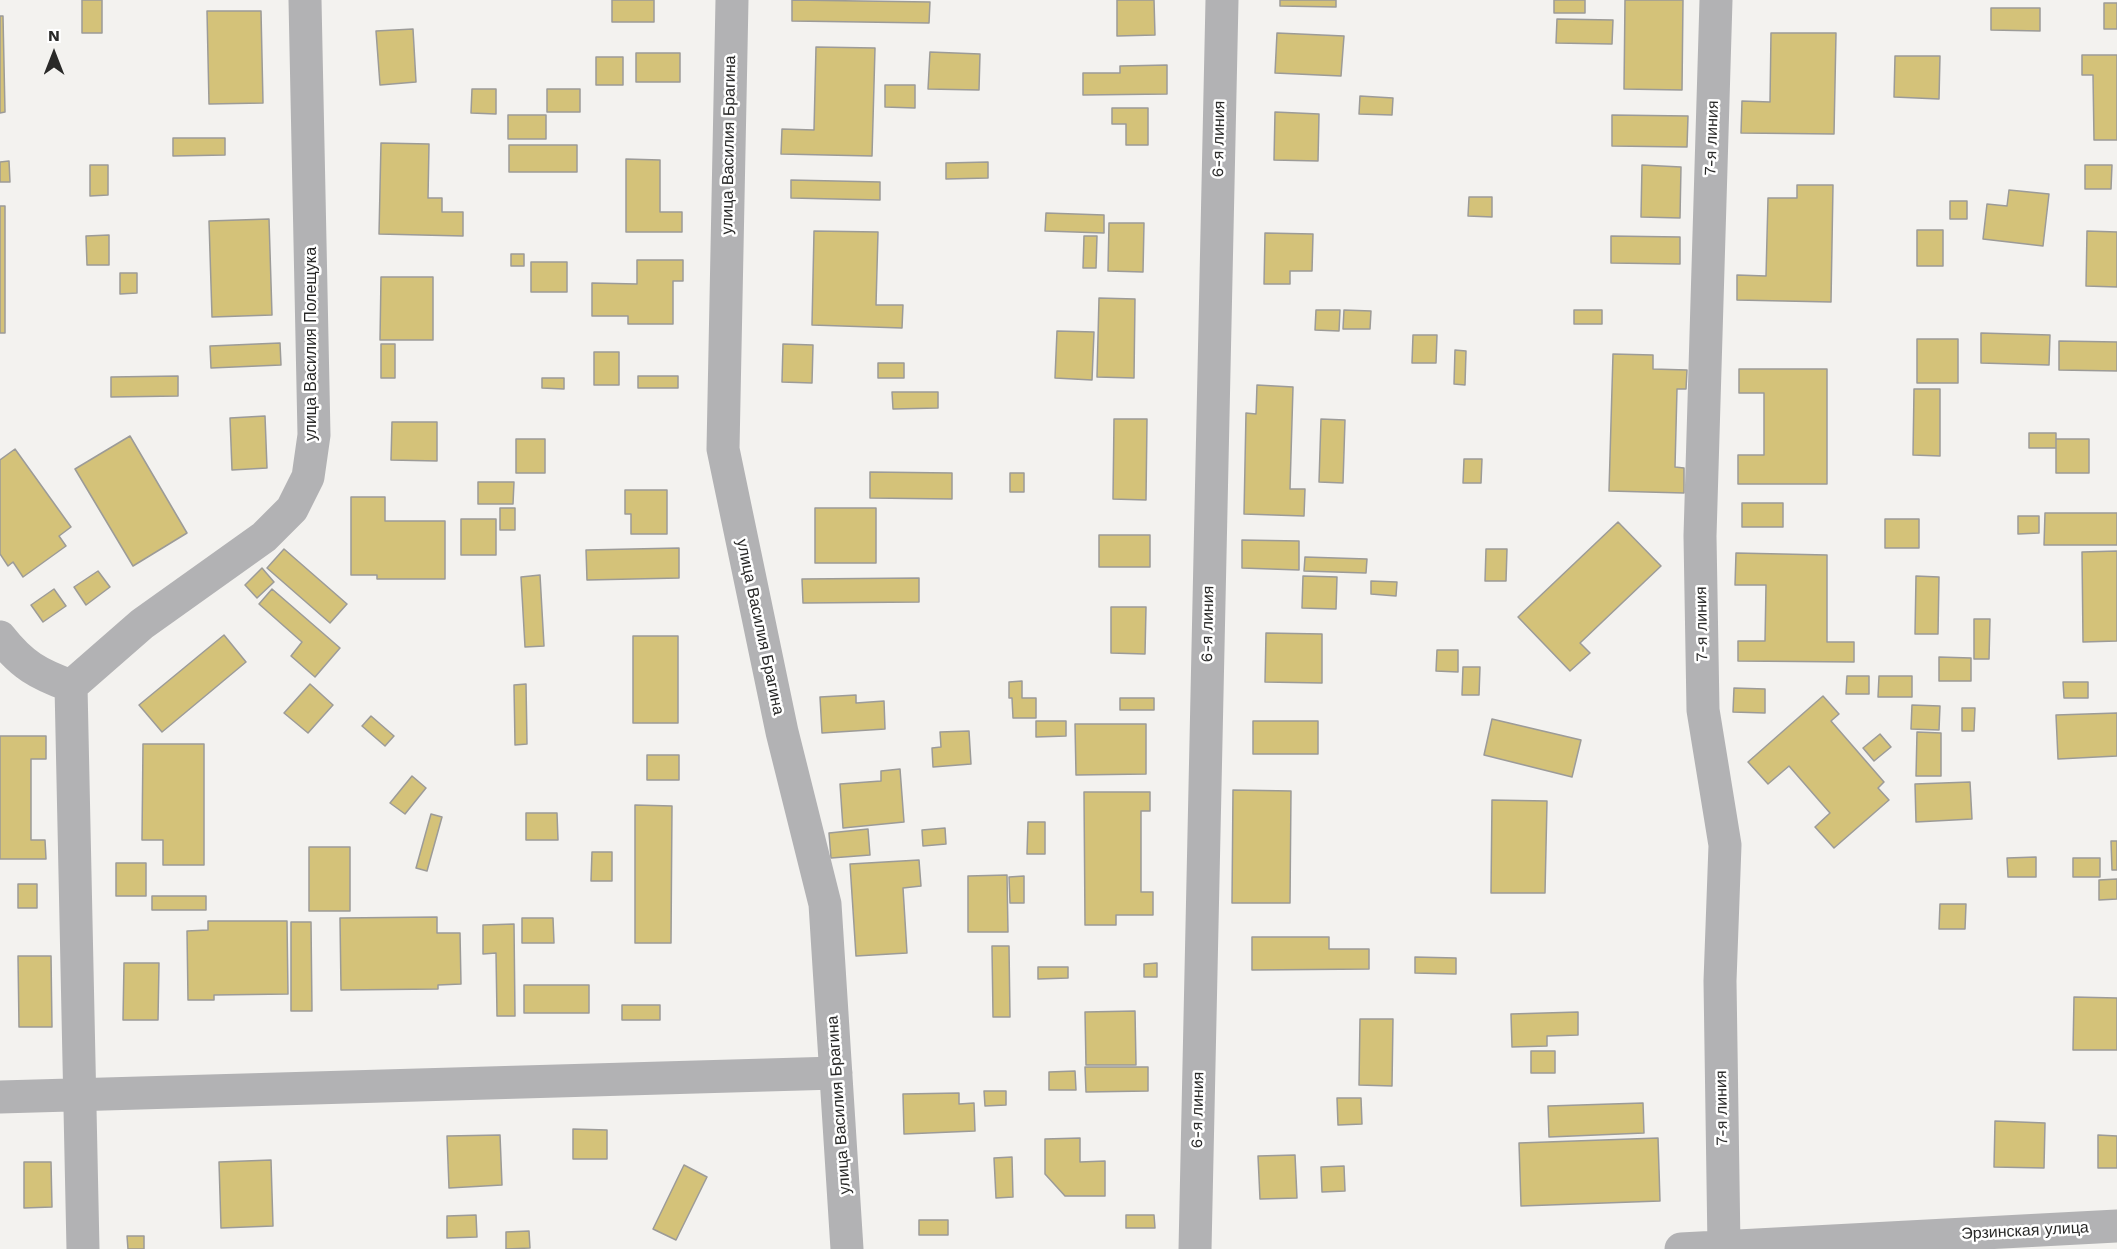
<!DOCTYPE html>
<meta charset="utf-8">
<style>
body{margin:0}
#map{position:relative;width:2117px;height:1249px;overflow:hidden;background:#f3f2ef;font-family:"Work Sans",sans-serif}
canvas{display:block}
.north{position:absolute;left:24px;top:24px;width:60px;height:60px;-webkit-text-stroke:4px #fff;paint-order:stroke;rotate:0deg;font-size:16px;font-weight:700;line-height:24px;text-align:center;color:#292928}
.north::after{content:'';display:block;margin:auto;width:21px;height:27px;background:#292928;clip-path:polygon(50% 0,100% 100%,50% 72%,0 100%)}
</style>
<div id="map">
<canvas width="2117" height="1249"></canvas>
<div class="north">N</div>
</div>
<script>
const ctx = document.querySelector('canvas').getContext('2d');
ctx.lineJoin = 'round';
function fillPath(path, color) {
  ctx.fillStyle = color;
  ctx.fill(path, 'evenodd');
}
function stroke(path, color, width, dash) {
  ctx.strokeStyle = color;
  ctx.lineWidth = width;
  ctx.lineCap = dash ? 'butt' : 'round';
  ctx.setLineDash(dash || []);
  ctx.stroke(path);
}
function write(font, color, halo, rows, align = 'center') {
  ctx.font = font + ' "Work Sans",sans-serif';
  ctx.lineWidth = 5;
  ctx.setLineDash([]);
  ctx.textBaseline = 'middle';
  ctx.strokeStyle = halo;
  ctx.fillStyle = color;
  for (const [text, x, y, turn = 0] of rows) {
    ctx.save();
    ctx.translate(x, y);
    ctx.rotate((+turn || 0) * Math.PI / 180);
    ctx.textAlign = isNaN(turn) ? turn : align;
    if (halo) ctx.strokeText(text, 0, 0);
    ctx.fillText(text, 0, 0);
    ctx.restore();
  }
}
const building = new Path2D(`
 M82,0H102V33H82Z
 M612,0H654V22H612Z
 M792,0L930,2L929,23L792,21Z
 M1117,0H1154L1155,35L1117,36Z
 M1280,0H1336V7L1280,6Z
 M1554,0H1585V13H1554Z
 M1625,0H1683L1682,90L1624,89Z
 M2104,3H2117V29H2104Z
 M1991,8H2040V31L1991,30Z
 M207,11H261L263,103L209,104Z
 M0,16H3L5,112L0,113Z
 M1557,19L1613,20L1612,44L1556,43Z
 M413,29L416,82L380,85L376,31Z
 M1277,33L1344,36L1341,76L1275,73Z
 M1771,33H1836L1834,134L1741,133L1742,101L1770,102Z
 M816,47L875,48L872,156L781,154L782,129L814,130Z
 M930,52L980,54L979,90L928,89Z
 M636,53H680V82H636Z
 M2082,55H2117V140H2094L2093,75H2082Z
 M1895,56H1940L1939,99L1894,97Z
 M596,57H623V85H596Z
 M1167,65V94L1083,95V73H1120V66Z
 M885,85H915V108L885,107Z
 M472,89H496V114L471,113Z
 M547,89H580V112H547Z
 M1360,96L1393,98L1392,115L1359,114Z
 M1112,108H1148V145H1126V124H1112Z
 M1275,112L1319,114L1318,161L1274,160Z
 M508,115H546V139H508Z
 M1612,115L1688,116L1687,147L1612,146Z
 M173,138H225V155L173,156Z
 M381,143L429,144L428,198H442V212H463V236L379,234Z
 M509,145H577V172H509Z
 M626,159L660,160V212H682V232H626Z
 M9,161L10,182H0V162Z
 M988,162V178L946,179V163Z
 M90,165H108V195L90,196Z
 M1642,165L1681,167L1680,218L1641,217Z
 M2085,165H2112L2111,189H2085Z
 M791,180L880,182V200L791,198Z
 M1797,185H1833L1831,302L1737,300V275L1766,276L1768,198H1797Z
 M2009,190L2049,194L2043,246L1983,239L1987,204L2007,206Z
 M1469,197H1492V217L1468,216Z
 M1950,201H1967V219H1950Z
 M0,206H5V333H0Z
 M1046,213L1104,215V233L1045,231Z
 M269,219L272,315L212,317L209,221Z
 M1109,223H1144L1143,272L1108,271Z
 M1917,230H1943V266H1917Z
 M814,231L878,232L876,305H903L902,328L812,325Z
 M2087,231L2117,232V287L2086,286Z
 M1265,233L1313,234L1312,271H1290V284H1264Z
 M109,235V265H87L86,236Z
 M1084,236H1097L1096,268H1083Z
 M1611,236L1680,237V264L1611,263Z
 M511,254H524V266H511Z
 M637,260H683V281H673V324H628V316H592V283L637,284Z
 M531,262H567V292H531Z
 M120,273H137V293L120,294Z
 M381,277H433V340H380Z
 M1099,298L1135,299L1134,378L1097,377Z
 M1316,310H1340L1339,331L1315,330Z
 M1344,310L1371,311L1370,329H1343Z
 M1574,310H1602V324H1574Z
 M1057,331L1094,332L1092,380L1055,378Z
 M1981,333L2050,335L2049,365L1981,363Z
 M1413,335H1437L1436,363H1412Z
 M1917,339H1958V383H1917Z
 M2059,341L2117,342V371L2059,370Z
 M280,343L281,365L211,368L210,346Z
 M381,344H395V378H381Z
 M783,344L813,345L812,383L782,382Z
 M1455,350L1466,351L1465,385L1454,384Z
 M594,352H619V385H594Z
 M1613,354L1653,355V369L1687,370L1686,389H1677L1675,467L1684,468V493L1609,491Z
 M878,363H904V378H878Z
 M1739,369H1827V484H1738V455H1764V393H1739Z
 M178,376V396L111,397V377Z
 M638,376H678V388H638Z
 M542,378H564V389L542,388Z
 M1257,385L1293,387L1290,489H1305L1304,516L1244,514L1246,413L1256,414Z
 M1914,389H1940V456L1913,455Z
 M892,392H938V408L893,409Z
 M265,416L267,468L232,470L230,418Z
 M1114,419H1147L1146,500L1113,499Z
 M1321,419L1345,420L1343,483L1319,482Z
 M392,422H437V461L391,460Z
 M2029,433H2056V448H2029Z
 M130,436L187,533L133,566L75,469Z
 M516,439H545V473H516Z
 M2056,439H2089V473H2056Z
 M15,449L71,527L59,536L66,546L23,577L13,562L8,566L0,554V460Z
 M1464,459H1482L1481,483H1463Z
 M870,472L952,473V499L870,498Z
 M1010,473H1024V492H1010Z
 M478,482H514L513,504H478Z
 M625,490H667V534H631V514H625Z
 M351,497H385V521H445V579H377V575H351Z
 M1742,503H1783V527H1742Z
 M500,508H515V530H500Z
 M815,508H876V563H815Z
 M2045,513H2117V545H2044Z
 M2018,516H2039V533L2018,534Z
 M461,519H496V555H461Z
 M1885,519H1919V548H1885Z
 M1618,522L1661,566L1580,643L1590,653L1570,671L1518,617Z
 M1099,535H1150V567H1099Z
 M1242,540L1299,541V570L1242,568Z
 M679,548V578L587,580L586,550Z
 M284,549L347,604L330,623L267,568Z
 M1486,549H1507L1506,581H1485Z
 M2117,551V641L2083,642L2082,552Z
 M1736,553L1827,555V642H1854V662L1738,661V641H1765L1766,585H1735Z
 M1305,557L1367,559L1366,573L1304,571Z
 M262,568L274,582L257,598L245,585Z
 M98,571L110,587L86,605L74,587Z
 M540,575L544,646L525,647L521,577Z
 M1303,576L1337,577L1336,609L1302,608Z
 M1916,576L1939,577L1938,634H1915Z
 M919,578V602L803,603L802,579Z
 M1371,581L1397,582L1396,596L1371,594Z
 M54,589L66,606L43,622L31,605Z
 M272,589L340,648L315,677L291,656L302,642L259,604Z
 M1111,607H1146L1145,654L1111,653Z
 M1974,619H1990L1989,659H1974Z
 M1266,633L1322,634V683L1265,682Z
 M224,635L246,662L162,732L139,705Z
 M633,636H678V723H633Z
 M1437,650H1458V672L1436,671Z
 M1939,657L1971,658V681H1939Z
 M1463,667H1480L1479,695H1462Z
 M1847,676H1869V694H1846Z
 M1879,676H1912V697H1878Z
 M1022,681V698H1036V718H1013L1012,698H1009V682Z
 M2063,682H2088V698H2064Z
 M310,684L333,705L308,733L284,713Z
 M526,684L527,744L515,745L514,685Z
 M1734,688L1765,689V713L1733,712Z
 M856,695V703L884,701L885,729L822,733L820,697Z
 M1823,696L1839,714L1831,721L1884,782L1878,788L1889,800L1834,848L1815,827L1830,813L1789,766L1768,784L1748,762Z
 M1120,698H1154V710H1120Z
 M1912,705L1940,706L1939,730L1911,729Z
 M1962,708H1975L1974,731H1962Z
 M2117,713V756L2058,759L2056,715Z
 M371,716L394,736L385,746L362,726Z
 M1492,719L1581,740L1572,777L1484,755Z
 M1036,721H1066V736L1036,737Z
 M1253,721H1318V754H1253Z
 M1075,724H1146V774L1076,775Z
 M969,731L971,764L933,767L932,748L941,747L940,732Z
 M1917,732L1941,733V776H1916Z
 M1880,734L1891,747L1874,761L1863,748Z
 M0,736H46V759H31V840H45L46,859H0Z
 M143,744H204V865H163V840H142Z
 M647,755H679V780H647Z
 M900,769L904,822L843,828L840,784L881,781V771Z
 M412,776L426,788L405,814L390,803Z
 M1970,782L1972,819L1916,822L1915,784Z
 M1233,790L1291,791L1290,903H1232Z
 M1084,792H1150V811H1141V892H1153V915H1116V925H1085Z
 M1492,800L1547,801L1545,893H1491Z
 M635,805L672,806L671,943H635Z
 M526,813H557L558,840H526Z
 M431,814L442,817L427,871L416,868Z
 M1028,822H1045V854H1027Z
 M945,828L946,844L923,846L922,830Z
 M868,829L870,855L831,858L829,833Z
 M2111,841H2117V870H2112Z
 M309,847H350V911H309Z
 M592,852H612V881H591Z
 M2036,857V877H2008L2007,858Z
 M2073,858H2100V877H2073Z
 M919,860L921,886L903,888L907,953L856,956L850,864Z
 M116,863H146V896H116Z
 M1007,875L1008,932H968V876Z
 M1024,876V903H1010L1009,877Z
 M2117,879V899L2099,900V880Z
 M18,884H37V908H18Z
 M152,896H206V910H152Z
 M1940,904H1966L1965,929H1939Z
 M437,917V933H460L461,984L438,985V989L341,990L340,918Z
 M522,918H553L554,943H522Z
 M208,921H287L288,994L214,995V1000H188L187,931L208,930Z
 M291,922H311L312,1011H291Z
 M514,924L515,1016H497L496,953L483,954V925Z
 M1252,937H1329V949H1369V969L1252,970Z
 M992,946H1009L1010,1017H993Z
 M18,956H51L52,1027H19Z
 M1415,957L1456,958V974L1415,973Z
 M124,963H159L158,1020H123Z
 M1157,963V977H1144V964Z
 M1038,967H1068V978L1038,979Z
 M524,985H589V1013H524Z
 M2074,997L2117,998V1050H2073Z
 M622,1005H660V1020H622Z
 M1135,1011L1136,1065H1086L1085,1012Z
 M1578,1012V1035L1547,1036V1046L1512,1047L1511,1014Z
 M1360,1019H1393L1392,1086L1359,1085Z
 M1531,1051H1555V1073H1531Z
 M1085,1067H1148V1091L1086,1092Z
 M1075,1071L1076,1090H1049V1072Z
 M984,1091H1006V1105L985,1106Z
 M959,1093V1104L974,1103L975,1131L904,1134L903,1094Z
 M1337,1098H1361L1362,1124L1338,1125Z
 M1643,1103L1644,1133L1549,1137L1548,1106Z
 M1995,1121L2045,1123L2044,1168L1994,1167Z
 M573,1129L607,1130V1159H573Z
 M500,1135L502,1185L449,1188L447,1136Z
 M2098,1135L2117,1136V1168H2098Z
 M1080,1138V1162L1105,1161V1196H1065L1045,1174V1139Z
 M1658,1138L1660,1201L1521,1206L1519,1143Z
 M1295,1155L1297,1198L1260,1199L1258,1156Z
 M1012,1157L1013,1197L996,1198L994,1158Z
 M271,1160L273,1226L221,1228L219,1162Z
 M24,1162H51L52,1207L24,1208Z
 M684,1165L707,1177L676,1240L653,1229Z
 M1344,1166L1345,1191L1322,1192L1321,1167Z
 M476,1215L477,1237L447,1238V1216Z
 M1126,1215H1154L1155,1228H1126Z
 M919,1220H948V1235H919Z
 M529,1231L530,1248L506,1249V1232Z
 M127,1236H144V1249H128Z`);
const minor = new Path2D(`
 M732,0L723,449L782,732L825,904L847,1249
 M1716,0L1700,536L1703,710L1725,845L1720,981L1724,1247
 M0,637C22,665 38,674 71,686
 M71,686L142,624L264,537L292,509L308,477L314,435L305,0
 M71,686L83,1249
 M0,1097L836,1073
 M1195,1249L1222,0
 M1681,1249L2117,1226`);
const streetNames = [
 ["7-я линия",1712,138,-88],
 ["6-я линия",1219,139,-89],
 ["улица Василия Брагина",729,145,-89],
 ["улица Василия Полещука",311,344,-90],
 ["6-я линия",1208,624,-89],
 ["7-я линия",1702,624,-91],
 ["улица Василия Брагина",760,627,78],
 ["улица Василия Брагина",839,1105,-94],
 ["7-я линия",1722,1108,-91],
 ["6-я линия",1198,1110,-89],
 ["Эрзинская улица",2025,1231,-3]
];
fillPath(building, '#d4c279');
stroke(building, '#9c9b98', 1.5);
stroke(minor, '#b2b2b4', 33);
write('16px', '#292928', '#fff', streetNames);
</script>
